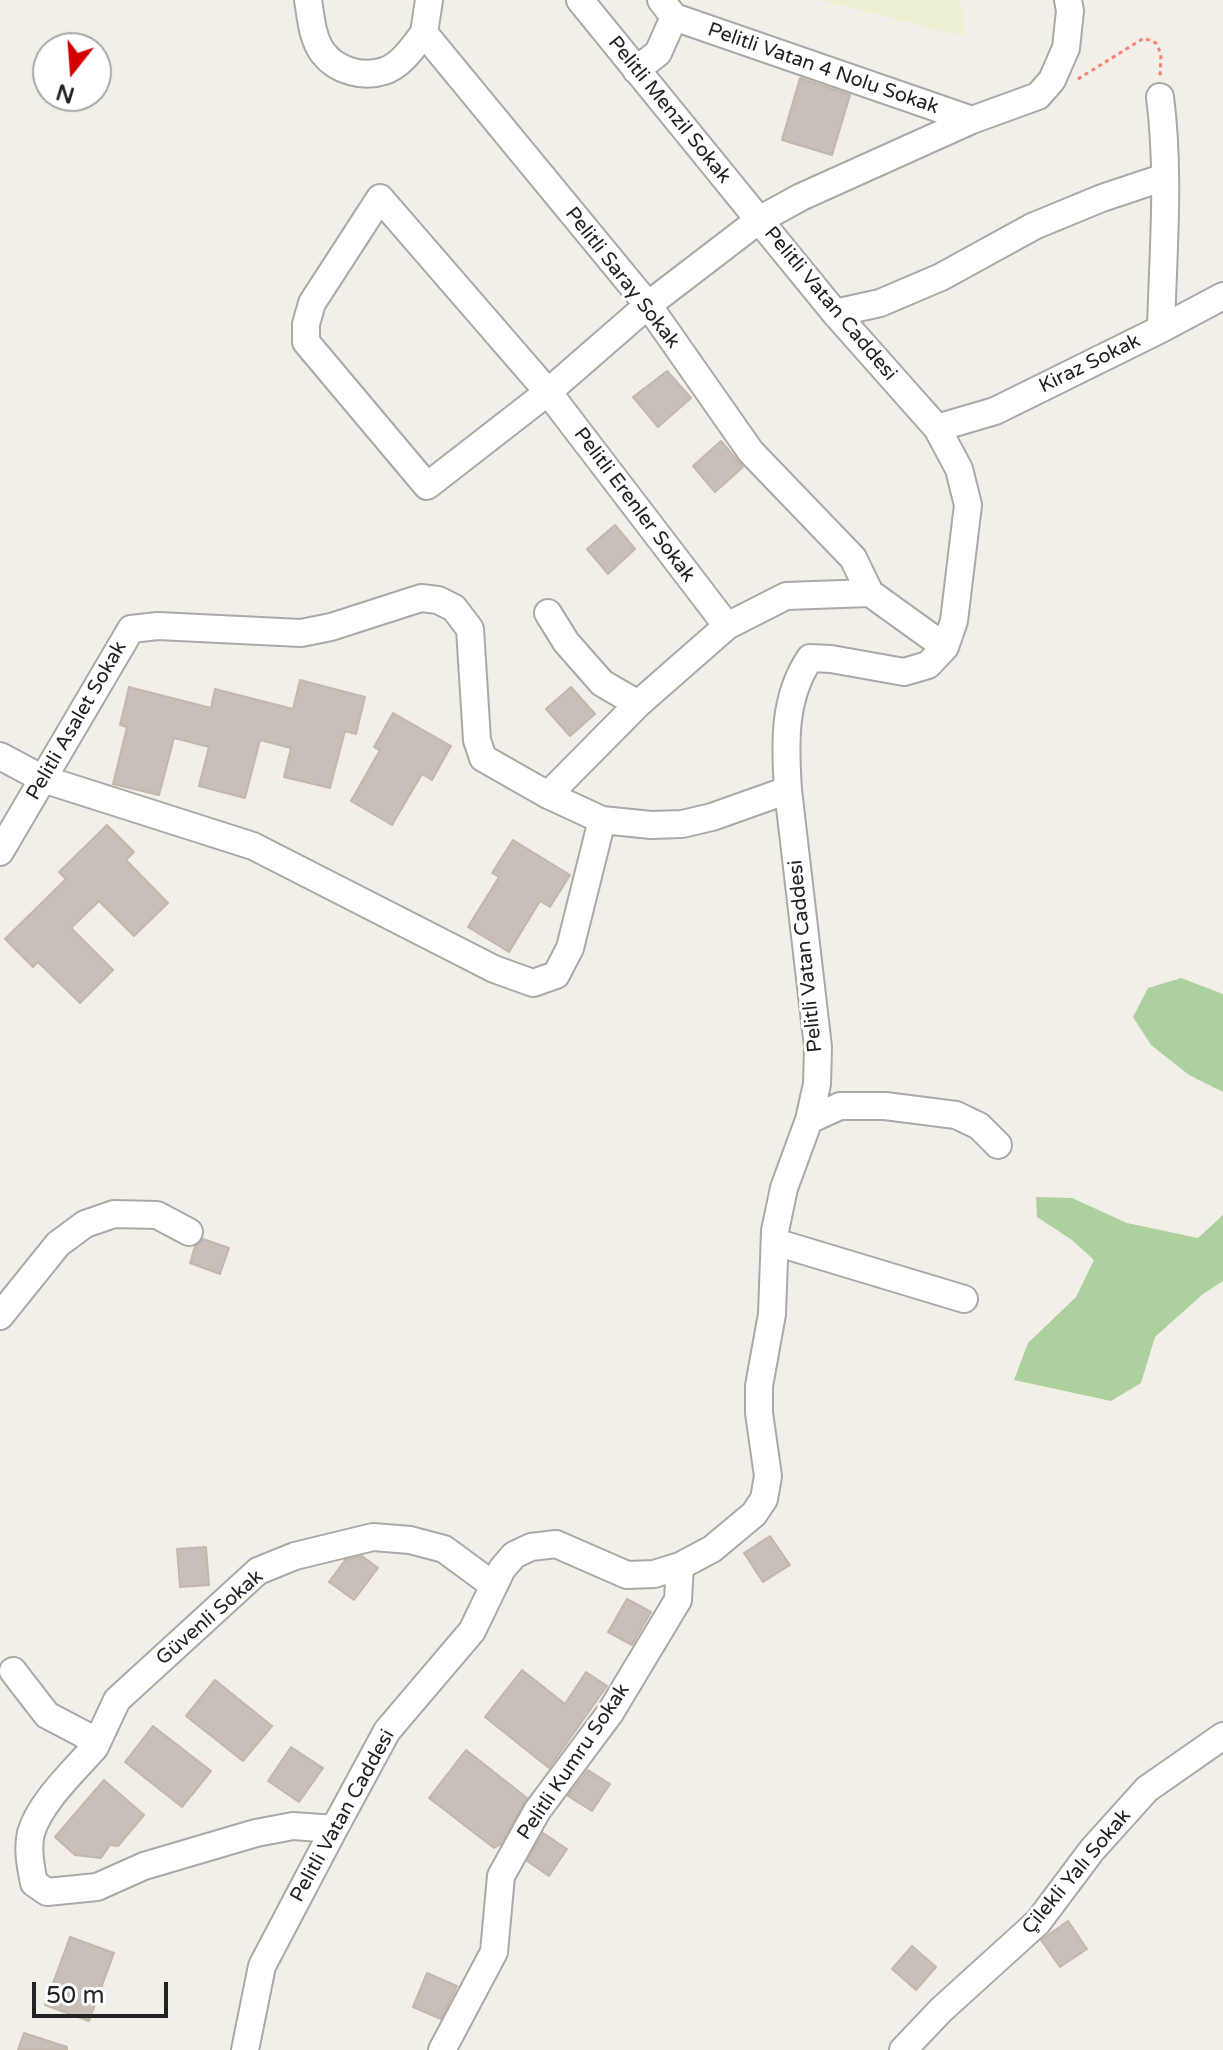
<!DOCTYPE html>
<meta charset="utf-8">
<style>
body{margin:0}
#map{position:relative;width:1223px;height:2050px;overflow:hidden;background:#f2efe9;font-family:"Varela Round",sans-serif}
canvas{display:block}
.north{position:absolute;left:32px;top:32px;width:80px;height:80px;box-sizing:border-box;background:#fff;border:2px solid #a7a7a7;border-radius:50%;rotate:197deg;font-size:22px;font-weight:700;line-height:32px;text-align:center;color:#222}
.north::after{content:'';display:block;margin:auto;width:28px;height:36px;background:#d40000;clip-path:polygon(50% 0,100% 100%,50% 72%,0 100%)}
.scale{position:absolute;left:32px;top:1982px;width:136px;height:36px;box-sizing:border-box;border:4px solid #222;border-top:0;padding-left:10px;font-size:24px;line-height:28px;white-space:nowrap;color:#222;-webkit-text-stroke:6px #fff;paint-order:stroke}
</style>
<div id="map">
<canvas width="1223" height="2050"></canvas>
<div class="north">N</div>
<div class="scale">50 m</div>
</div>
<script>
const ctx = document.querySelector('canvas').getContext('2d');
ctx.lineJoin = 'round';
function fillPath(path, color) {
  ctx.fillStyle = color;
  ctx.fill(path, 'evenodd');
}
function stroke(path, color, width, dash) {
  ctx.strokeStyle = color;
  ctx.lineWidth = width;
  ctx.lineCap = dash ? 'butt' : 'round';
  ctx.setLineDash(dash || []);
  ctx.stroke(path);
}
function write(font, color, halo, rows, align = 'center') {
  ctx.font = font + ' "Varela Round",sans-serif';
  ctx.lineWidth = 6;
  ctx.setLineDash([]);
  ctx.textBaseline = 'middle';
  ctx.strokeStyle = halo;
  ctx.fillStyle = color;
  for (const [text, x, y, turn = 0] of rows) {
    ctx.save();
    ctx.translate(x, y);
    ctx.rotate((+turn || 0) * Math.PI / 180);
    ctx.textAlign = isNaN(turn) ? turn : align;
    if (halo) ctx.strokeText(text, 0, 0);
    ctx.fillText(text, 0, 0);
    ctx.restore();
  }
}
const farmland = new Path2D(`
 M821,0H960L965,37H964Z`);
const forest = new Path2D(`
 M1181,978L1223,994V1092L1189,1075L1151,1045L1133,1017L1148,988Z
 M1036,1197L1072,1198L1127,1223L1198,1238L1223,1215V1281L1203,1294L1155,1337L1141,1383L1111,1401L1014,1380L1028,1343L1076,1297L1094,1260L1072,1240L1037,1217Z`);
const building = new Path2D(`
 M800,78L850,95L832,155L782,140Z
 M667,371L691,398L658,427L633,397Z
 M721,441L743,467L715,492L693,466Z
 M615,525L635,549L608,574L587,549Z
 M300,680L365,697L356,734L345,731L330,788L284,777L291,748L260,740L245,798L199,786L209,747L174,738L159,795L113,784L127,727L120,725L129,687L211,708L215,689L293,709Z
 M571,687L595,714L570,736L546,709Z
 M393,713L451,746L432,780L422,774L392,825L351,801L380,750L374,747Z
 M107,825L134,852L126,860L168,903L134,936L99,901L71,928L113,970L80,1003L38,962L33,967L5,939L66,879L59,872Z
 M513,840L570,875L550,907L540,901L509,952L468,927L499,877L492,873Z
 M203,1239L229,1248L220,1274L190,1263L195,1246Z
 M770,1536L790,1565L763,1582L744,1553Z
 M206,1547L209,1585L180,1587L177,1549Z
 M362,1556L378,1568L354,1600L329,1582L345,1560Z
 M627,1599L651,1612L632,1645L608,1632Z
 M522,1670L565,1704L586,1672L607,1686L549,1768L485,1717Z
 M215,1680L272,1726L243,1761L186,1716Z
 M153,1726L211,1771L182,1807L125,1762Z
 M291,1747L323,1768L299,1802L268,1781Z
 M466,1750L527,1798L501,1844L494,1848L429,1798Z
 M588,1770L610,1784L592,1811L568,1796Z
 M104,1780L144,1815L118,1846L110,1845L101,1858L75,1855L55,1837Z
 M543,1833L567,1849L549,1876L527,1861Z
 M1068,1921L1087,1949L1060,1967L1041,1940Z
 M70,1937L114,1953L89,2021L45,2005Z
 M912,1946L936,1967L916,1990L892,1969Z
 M427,1973L457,1986L441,2019L413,2007Z
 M24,2033L67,2047V2050H18Z`);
const path = new Path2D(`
 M1078,79L1144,38L1156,43L1161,54L1160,76`);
const minor = new Path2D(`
 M308,0C311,18 312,38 323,53C337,71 363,78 384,71C401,66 414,46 424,33
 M674,17L972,120
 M424,33L648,305L751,452L853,558L870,593L945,647
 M424,33L429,0
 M636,70L658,53L674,17L661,0
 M835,313L880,303L941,277L1034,226L1102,198L1165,177
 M1161,329L1223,296
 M937,428L995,411L1161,329C1163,252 1170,174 1160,97
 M548,613L566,642L602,683L638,704
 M727,626L786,596L870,593
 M0,756L43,779L253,846L494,969L533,983L556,975L570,948L602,820
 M548,795L638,704L727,626L548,392L380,198L312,303L306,324V342L427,486L548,392L648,305L759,220L580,0
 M0,852L131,629L158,626L301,633L331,627L421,598L438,600L454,608L470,629L477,740L483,758L548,795L602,820L651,825L682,824L712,817L788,790
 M809,1120L840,1106H885L956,1115L979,1126L998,1145
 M775,1242L964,1299
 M0,1316L58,1244L85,1224L114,1214L157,1215L189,1232
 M13,1671L47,1715L85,1735L95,1747C74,1771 40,1802 31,1833C27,1849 31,1868 34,1883L47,1892L97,1887L144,1866L256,1833L293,1826L334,1829
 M95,1747L117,1700L258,1571L295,1556L373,1537L410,1540L444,1549L493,1585
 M245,2050L262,1966L334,1829L387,1731L472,1631L502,1569L514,1555L531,1547L556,1544L627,1575L654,1574L680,1566L712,1549L754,1514L764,1499L768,1476L759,1413V1386L772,1314L775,1231L784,1188L809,1120L817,1084L818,1047L788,790C785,744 783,698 810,658L831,659L904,672L928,665L945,647L954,621L968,505L959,469L937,428L835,313L759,220L801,197L972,120L1038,96L1052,80L1066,48L1070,11L1068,0
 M442,2050L494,1952L501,1876L537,1811L610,1713L678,1600L680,1566
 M903,2050L941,2010L1038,1922L1092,1850L1147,1789L1223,1736`);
const streetNames = [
 ["Pelitli Vatan 4 Nolu Sokak",823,69,19],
 ["Pelitli Menzil Sokak",669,110,51],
 ["Pelitli Saray Sokak",622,278,52],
 ["Pelitli Vatan Caddesi",830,304,50],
 ["Kiraz Sokak",1090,364,-26],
 ["Pelitli Erenler Sokak",634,505,53],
 ["Pelitli Asalet Sokak",77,721,-60],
 ["Pelitli Vatan Caddesi",806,956,-96],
 ["Güvenli Sokak",210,1618,-41],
 ["Pelitli Kumru Sokak",574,1762,-56],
 ["Pelitli Vatan Caddesi",343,1816,-61],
 ["Çilekli Yalı Sokak",1077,1872,-50]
];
fillPath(farmland, '#eef0d5');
fillPath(forest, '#add19e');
fillPath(building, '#c7bfb8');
stroke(building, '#c4b6ab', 2);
stroke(minor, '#a9a9a9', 30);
stroke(path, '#fa8072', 3, [4, 4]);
stroke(minor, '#fff', 26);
write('20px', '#222', '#fff', streetNames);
</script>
